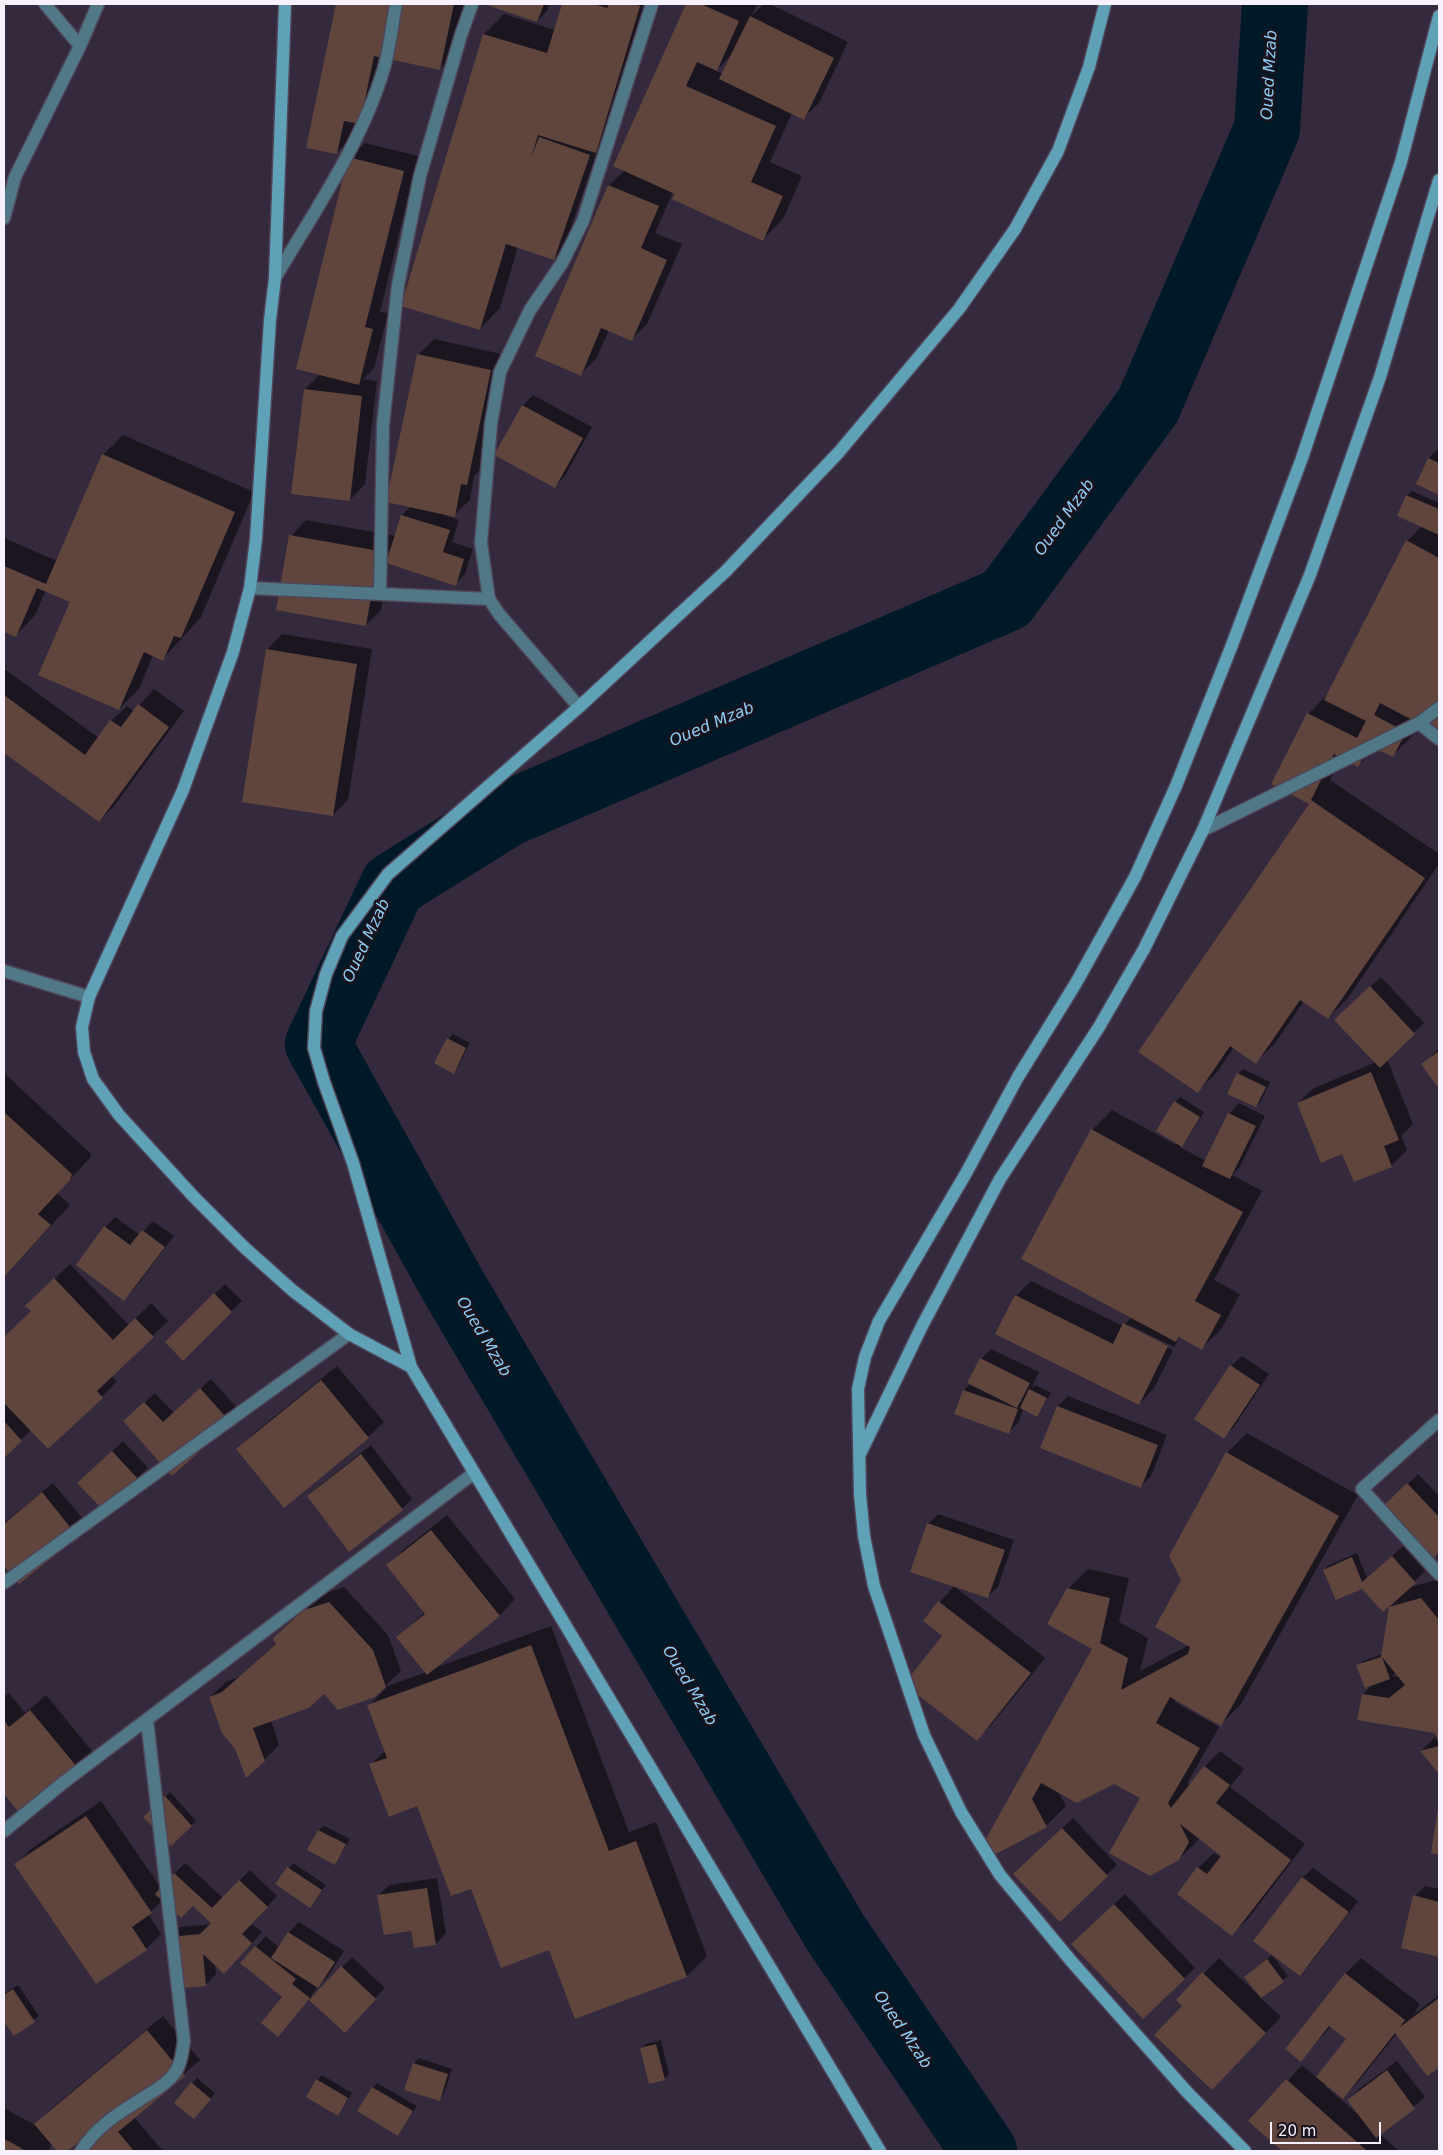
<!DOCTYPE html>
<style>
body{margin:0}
#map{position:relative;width:1443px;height:2155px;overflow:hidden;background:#34293d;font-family:"DejaVu Sans",sans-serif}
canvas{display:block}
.frame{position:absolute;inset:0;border:5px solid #f7f0fd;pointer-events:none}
.scale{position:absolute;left:1270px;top:2122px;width:111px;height:22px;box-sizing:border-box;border:2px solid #f7f0fd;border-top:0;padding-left:6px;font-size:15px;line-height:18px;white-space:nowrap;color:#f7f0fd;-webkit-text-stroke:4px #19141d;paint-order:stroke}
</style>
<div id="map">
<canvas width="1443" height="2155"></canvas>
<div class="frame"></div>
<div class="scale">20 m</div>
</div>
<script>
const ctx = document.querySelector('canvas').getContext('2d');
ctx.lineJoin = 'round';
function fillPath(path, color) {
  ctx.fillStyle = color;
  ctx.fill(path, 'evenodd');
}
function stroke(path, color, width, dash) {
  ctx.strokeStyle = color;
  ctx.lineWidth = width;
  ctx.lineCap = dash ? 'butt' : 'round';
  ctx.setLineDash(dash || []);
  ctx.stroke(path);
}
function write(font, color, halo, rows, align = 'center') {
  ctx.font = font + ' "DejaVu Sans",sans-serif';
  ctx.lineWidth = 5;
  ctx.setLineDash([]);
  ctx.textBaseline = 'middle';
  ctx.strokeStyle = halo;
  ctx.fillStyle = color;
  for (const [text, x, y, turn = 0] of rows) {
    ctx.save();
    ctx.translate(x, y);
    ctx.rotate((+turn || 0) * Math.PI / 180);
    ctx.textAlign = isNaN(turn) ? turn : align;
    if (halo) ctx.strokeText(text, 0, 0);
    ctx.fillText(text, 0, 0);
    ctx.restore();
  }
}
const shadow = new Path2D(`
 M337,4H465L455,53L440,69L386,57L375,107L355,122L352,138L336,153L307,147Z
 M488,4H549L547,11L537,21Z
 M563,4H654L616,131L598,149L564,248L553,259L518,246L500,308L480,329L484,34L504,14L555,30Z
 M687,4H757L752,15L764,4H770L848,42L819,103L803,118L792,113L770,162L802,176L783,219L763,239L673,192L655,233L682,244L647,324L632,339L609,330L596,359L580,374L536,355L609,185L625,170L615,166ZM731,55L723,74L716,71Z
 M365,143L418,156L380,312L388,313L374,368L363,379L377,381L365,484L350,500L305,389L320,374L349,158Z
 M434,339L506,355L482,468L474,476L470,500L454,515L445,513V515L459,520L452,542L473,549L465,574L455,584L389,563L381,610L366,625L291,536L306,520L396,536L402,515L411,506L418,355Z
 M533,395L592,427L565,476L555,486L523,405Z
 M123,435L254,492L201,617L163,659L153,655L139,689L119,709L72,601L46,590L35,615L15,636L4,631V538L57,561L103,455Z
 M1439,448V493L1418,484L1429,458Z
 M1412,491L1439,503V732L1420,722L1412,736L1392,756L1376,748L1358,765L1342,757L1330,780L1439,854V864L1348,998L1328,1018L1304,1001L1276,1042L1256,1062L1234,1047L1218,1071L1198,1091L1311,803L1273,784L1308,714L1328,694L1407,541L1422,526L1407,496Z
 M282,634L372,649L348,800L333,815L267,650Z
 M6,670L99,738L111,721L127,706L134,711L154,689L184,711L114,806L99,821L4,751V672Z
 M1381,977L1424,1023L1387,1059L1413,1124L1401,1136L1407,1150L1391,1166L1343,1152L1298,1103L1314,1088L1376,1062L1346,1010Z
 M453,1034L470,1043L458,1067L454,1072L448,1039Z
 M1439,1048V1086L1423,1065Z
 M1243,1069L1270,1082L1261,1101L1256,1106L1238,1074Z
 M4,1073L91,1154L90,1158L57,1193L70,1205L4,1277Z
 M1180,1097L1204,1112L1186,1141L1180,1147L1206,1161L1229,1114L1239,1103L1265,1116L1239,1168L1232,1175L1262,1191L1214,1280L1240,1294L1222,1328L1202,1348L1180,1337L1174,1347L1129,1325V1327L1173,1350L1154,1388L1139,1404L1016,1296L1031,1281L1123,1326L1132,1317L1092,1130L1112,1110L1176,1145L1175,1102Z
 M115,1217L140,1235L153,1221L174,1236L134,1289L124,1299L105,1227Z
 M70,1264L129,1325L151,1303L168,1321L111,1376L117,1381L102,1397L31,1430L4,1456V1338L32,1311L27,1306Z
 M225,1284L242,1301L183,1359L167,1342Z
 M991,1349L1039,1372L1031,1389L1035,1385L1051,1393L1037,1415L1023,1409L1019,1422L1009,1432L955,1414L964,1390L970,1384L981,1359Z
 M1242,1356L1269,1374L1234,1427L1224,1437L1196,1419L1231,1366Z
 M337,1366L384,1422L368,1437L285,1506L238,1449L253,1434Z
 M211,1379L241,1412L173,1474L135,1411L155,1393L174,1413Z
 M1068,1396L1167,1435L1151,1476L1141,1486L1058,1406Z
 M1247,1433L1358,1495L1241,1704L1221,1724L1176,1699L1175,1702L1219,1727L1188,1782L1190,1786L1205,1766L1220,1751L1244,1769L1230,1787L1305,1844L1248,1919L1232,1934L1198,1868L1214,1853L1221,1858L1223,1856L1200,1838L1179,1859L1142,1798L1114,1782L1058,1791L1066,1806L1046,1826L994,1853L1093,1649L1068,1589L1088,1569L1129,1578L1119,1622L1148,1638L1140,1671L1189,1645L1183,1580L1227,1453Z
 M123,1441L148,1468L104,1510L89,1473Z
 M371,1445L412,1499L402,1509L308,1496L319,1486Z
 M1418,1474L1439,1496V1551L1428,1561L1391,1500Z
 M53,1483L88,1525L19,1583L4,1564V1523Z
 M938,1514L1014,1540L998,1587L987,1597L928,1524Z
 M447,1515L515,1599L500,1615L432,1669L551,1626L629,1832L656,1822L707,1956L687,1976L549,1948L472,1887L418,1804L371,1765L385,1750L369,1706L386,1688L385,1687L426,1672L398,1637L425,1612L388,1565L403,1550Z
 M1403,1546L1425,1571L1408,1588L1439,1579V1772L1421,1751L1437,1735L1436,1732L1363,1694L1373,1684L1358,1666L1363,1661L1382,1654L1390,1607L1398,1599L1362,1587L1324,1570L1329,1565L1357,1553L1367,1578ZM1396,1672L1401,1677L1392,1676Z
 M954,1586L1045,1658L992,1724L977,1739L944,1636L924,1620Z
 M344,1587L388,1635L401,1671L384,1687L324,1692L271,1720L279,1745L264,1760L237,1748L210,1697L226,1682L239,1677L277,1643L274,1638L321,1595Z
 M4,1693L6,1696L9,1693L25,1713L46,1695L97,1757L25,1818L4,1792Z
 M170,1792L196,1821L171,1844L145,1817Z
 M101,1801L161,1888L185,1863L223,1898L250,1870L277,1896L252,1924L262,1932L234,1962L215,1963L216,1974L205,1985L170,1937L180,1927L214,1924L193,1905L163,1900L148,1914L161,1934L146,1949L16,1864L31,1849Z
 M1073,1818L1117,1865L1060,1920L1025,1864Z
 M324,1826L350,1839L335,1863L309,1849L319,1830Z
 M293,1863L326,1885L310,1906L277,1884Z
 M1313,1868L1358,1901L1310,1964L1300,1974L1302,1878Z
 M437,1878L446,1933L436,1944L412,1929L378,1896L389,1885Z
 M1425,1886L1439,1889V1955L1415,1896Z
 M1125,1894L1195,1968L1143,2017L1083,1933Z
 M299,1922L344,1951L328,1976L318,1986L311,1996L313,1998L352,1957L385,1988L345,2031L309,1999L284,1997L256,1947L266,1936L279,1948L289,1932Z
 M1272,1955L1288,1976L1260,1997L1281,2017L1227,2073L1183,2006L1178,2000L1219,1958L1257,1994L1251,1972Z
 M1361,1958L1420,2004L1413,2015L1439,1995V2066L1428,2074L1397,2033L1358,2082L1343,2097L1327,2084L1325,2086L1360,2116L1349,2100L1359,2089L1397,2061L1425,2097L1380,2134L1399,2151H1284L1250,2121L1302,2065L1317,2078L1348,2039L1331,2026L1301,2060L1286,2049L1346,1973Z
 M18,1985L39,2016L14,2034L4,2020V1994Z
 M163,2016L200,2060L134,2117L163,2151H88L79,2140L65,2151H58L52,2144L48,2151H4V2108L35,2125L51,2109Z
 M661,2040L669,2074L664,2079L641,2048L646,2044Z
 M419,2058L452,2069L444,2094L440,2099L406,2089L414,2063Z
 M322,2075L352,2093L338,2114L317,2080Z
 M197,2078L215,2093L199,2113L192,2083Z
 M377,2083L417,2106L398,2134L373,2088Z`);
const river = new Path2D(`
 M984,2151L835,1932L456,1291L318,1044L393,885L507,814L1006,599L1148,406L1267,129L1275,4`);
const building = new Path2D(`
 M336,4H454L440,70L374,56L360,124L344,121L337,154L306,148Z
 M484,4H544L537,22Z
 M562,4H594L607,8L609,4H634L640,6L596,153L538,135L531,158L539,137L590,155L554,260L506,244L480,330L401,306L483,34L547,53Z
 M686,4H701L739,21L717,71L697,62L686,86L776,126L751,182L783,196L763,241L672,199L675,194L613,166Z
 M750,16L834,58L804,120L719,79Z
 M348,157L404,171L365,327L373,329L359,385L296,369Z
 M608,185L659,206L641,248L667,260L632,341L601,328L581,376L535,356Z
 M417,354L491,370L467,485L461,484L455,517L386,502Z
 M304,389L362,396L350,501L291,494Z
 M522,405L583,438L555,488L494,455Z
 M102,454L235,512L181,638L174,636L163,661L144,652L119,710L38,675L70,602L37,588L16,637L4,632V566L46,584Z
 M1428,458L1439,463V495L1416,484Z
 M1406,495L1439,509V535L1397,516Z
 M401,515L450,530L443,552L464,559L456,586L386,563Z
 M289,535L379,551L366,626L276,610Z
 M1406,540L1439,558V734L1380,703L1374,715L1406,732L1393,757L1369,746L1358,767L1334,754L1311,800L1425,878L1328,1019L1300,1000L1256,1064L1230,1046L1198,1093L1138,1052L1309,804L1271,784L1307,713L1357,738L1366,721L1324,700Z
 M266,649L357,664L333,816L242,802Z
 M4,695L85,755L110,720L121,727L138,704L169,727L99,822L4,753Z
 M1370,986L1415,1034L1380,1068L1334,1020Z
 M447,1038L466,1048L454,1074L434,1063Z
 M1439,1051V1089L1421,1064Z
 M1371,1072L1399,1140L1384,1146L1392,1167L1354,1182L1342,1154L1321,1163L1297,1103Z
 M1237,1073L1266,1087L1256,1107L1227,1094Z
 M1174,1101L1200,1117L1182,1147L1156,1131Z
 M4,1112L72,1174L70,1180L38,1214L51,1225L4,1277Z
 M1228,1113L1256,1126L1230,1179L1202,1166Z
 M1091,1129L1243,1212L1195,1301L1221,1315L1202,1350L1179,1337L1176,1342L1021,1259Z
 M104,1226L130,1245L142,1230L165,1247L124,1301L76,1265Z
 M54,1278L113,1340L135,1318L154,1337L97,1391L103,1398L48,1449L4,1403V1337L31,1311L25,1306Z
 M214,1293L232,1312L183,1361L165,1342Z
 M1015,1295L1113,1344L1123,1323L1168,1346L1139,1405L995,1334Z
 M980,1358L1030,1383L1017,1408L967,1383Z
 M1230,1365L1260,1385L1224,1439L1194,1419Z
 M321,1380L369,1438L284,1508L236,1449Z
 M200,1388L231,1423L172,1476L123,1421L144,1402L163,1422Z
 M1029,1389L1047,1398L1037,1417L1020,1408Z
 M963,1390L1018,1409L1009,1434L954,1414Z
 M1057,1406L1158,1445L1141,1488L1040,1448Z
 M4,1421L22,1441L4,1458Z
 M112,1451L138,1479L104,1511L77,1483Z
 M1226,1452L1339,1516L1221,1726L1170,1697L1156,1723L1200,1748L1168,1803L1171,1808L1204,1766L1230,1785L1216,1803L1291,1860L1232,1936L1177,1894L1197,1867L1207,1874L1221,1856L1180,1824L1189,1842L1179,1860L1150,1876L1109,1853L1140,1798L1114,1784L1077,1803L1041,1783L1032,1799L1047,1827L994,1855L983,1844L1092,1649L1047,1624L1067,1588L1110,1598L1100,1643L1128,1658L1121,1690L1188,1654L1190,1647L1155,1627L1181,1580L1169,1556Z
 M361,1454L403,1510L349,1552L307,1496Z
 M1407,1483L1439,1517V1553L1428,1563L1379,1510Z
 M42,1492L78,1537L19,1584L4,1566V1524Z
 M927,1523L1005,1550L988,1598L910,1572Z
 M431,1530L500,1616L427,1675L396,1637L425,1614L386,1565Z
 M1392,1556L1416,1583L1383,1612L1362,1589L1336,1600L1323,1570L1352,1557L1362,1582Z
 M1421,1598L1439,1620V1745L1435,1733L1357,1720L1362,1694L1389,1698L1405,1685L1382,1657L1390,1679L1365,1688L1356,1665L1381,1657L1389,1607Z
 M938,1601L1031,1673L977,1741L904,1684L942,1636L923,1621Z
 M329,1602L373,1650L386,1687L375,1697L338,1710L324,1694L309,1708L253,1728L265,1761L246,1778L235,1749L222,1733L209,1697L222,1692L276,1644L273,1638L304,1610Z
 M531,1645L609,1851L636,1841L687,1977L575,2019L549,1950L501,1968L471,1889L451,1896L417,1806L389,1817L369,1764L387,1758L367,1705Z
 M30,1710L82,1773L25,1820L4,1794V1720L9,1727Z
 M1439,1746V1774L1420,1751Z
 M165,1796L192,1826L171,1846L143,1817Z
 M1438,1809H1439V1855L1431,1853Z
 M86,1816L152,1913L132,1927L147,1950L96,1984L14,1864Z
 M1062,1828L1108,1876L1060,1922L1013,1874Z
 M318,1830L346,1844L335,1865L307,1850Z
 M287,1867L322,1890L310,1908L275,1884Z
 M174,1873L212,1908L239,1880L268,1907L242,1934L252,1943L224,1974L203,1954L206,1986L173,1989L169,1937L200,1934L211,1923L193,1906L181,1918L155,1894Z
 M1302,1877L1349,1912L1300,1976L1253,1941Z
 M427,1888L436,1945L414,1948L411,1931L384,1935L377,1895Z
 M1413,1895L1439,1902V1957L1401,1948Z
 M1114,1904L1185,1979L1143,2019L1071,1944Z
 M288,1932L335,1962L318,1988L271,1958Z
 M255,1946L296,1979L292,1984L310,1998L278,2037L261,2023L282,1997L240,1963Z
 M1267,1959L1284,1982L1261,1998L1244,1977Z
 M341,1966L376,1999L345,2033L309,2000Z
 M1202,1972L1266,2033L1212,2090L1154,2035L1182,2006L1176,2000Z
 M1345,1973L1405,2020L1400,2027L1439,1998V2068L1427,2076L1395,2033L1343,2099L1316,2077L1346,2039L1329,2026L1301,2062L1285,2049Z
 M13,1989L35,2022L14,2036L4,2022V1995Z
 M147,2030L185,2076L118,2132L134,2151H87L79,2142L67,2151H57L34,2124Z
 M656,2044L665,2080L649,2084L640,2048Z
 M413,2063L448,2074L440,2101L404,2090Z
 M1387,2070L1415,2109L1376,2138L1347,2100Z
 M316,2079L348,2098L338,2116L306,2097Z
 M1286,2079L1367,2151H1282L1248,2121Z
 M191,2082L211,2099L194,2119L174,2103Z
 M372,2087L413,2111L398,2136L357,2111Z
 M4,2139L12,2143L26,2151H4Z`);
const street = new Path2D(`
 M45,4L80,46
 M4,218L15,177L80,46L98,4
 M275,278C315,210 362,143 384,68C390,47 392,25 396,4
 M250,588L489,599
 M380,594L383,425L398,285L420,176L461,35L472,4
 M579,707L499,614L489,599L481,543L491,424L500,372L530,310L562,263L583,221L652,4
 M1419,723L1439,739
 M1203,830L1419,723L1439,708
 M4,971L89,997
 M1439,1420L1362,1489L1439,1574
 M4,1583L349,1334
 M4,1831L64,1782L474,1473
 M81,2151C96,2126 122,2111 146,2096C155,2090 167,2084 174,2074C181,2065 182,2053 184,2041L147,1720`);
const secondary = new Path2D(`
 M285,4L275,278L270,320L256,539L250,588L233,652L183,790L89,997L82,1027L84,1052L93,1079L119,1115L193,1196L245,1248L292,1290L349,1334L411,1367L880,2151
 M411,1367L353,1163L324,1082L314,1048L316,1011L326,974L342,936L388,874L579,707L726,571L839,452L959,309L1015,229L1058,151L1089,67L1105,4
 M861,1452L922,1326L1000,1179L1099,1027L1144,949L1203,830L1310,575L1380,377L1439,180
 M1245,2151L1187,2092L1072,1962L1000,1875L961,1812L924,1735L874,1586L864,1536L860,1494L858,1389L865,1357L879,1321L965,1175L1018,1077L1076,983L1135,877L1176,786L1232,645L1302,458L1401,162L1439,16`);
const waterNames = [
 ["Oued Mzab",1270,75,-87],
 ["Oued Mzab",1065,518,-54],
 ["Oued Mzab",712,725,-23],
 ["Oued Mzab",367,941,-65],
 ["Oued Mzab",483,1337,59],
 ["Oued Mzab",689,1686,59],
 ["Oued Mzab",902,2030,56]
];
fillPath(shadow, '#0007');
stroke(river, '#001928', 66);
fillPath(building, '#60453d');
stroke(street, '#4f4558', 15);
stroke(secondary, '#4f4558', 15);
stroke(street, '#507886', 12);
stroke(secondary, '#5fa1b7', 12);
write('italic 16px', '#8fccf4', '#19141d', waterNames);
</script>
